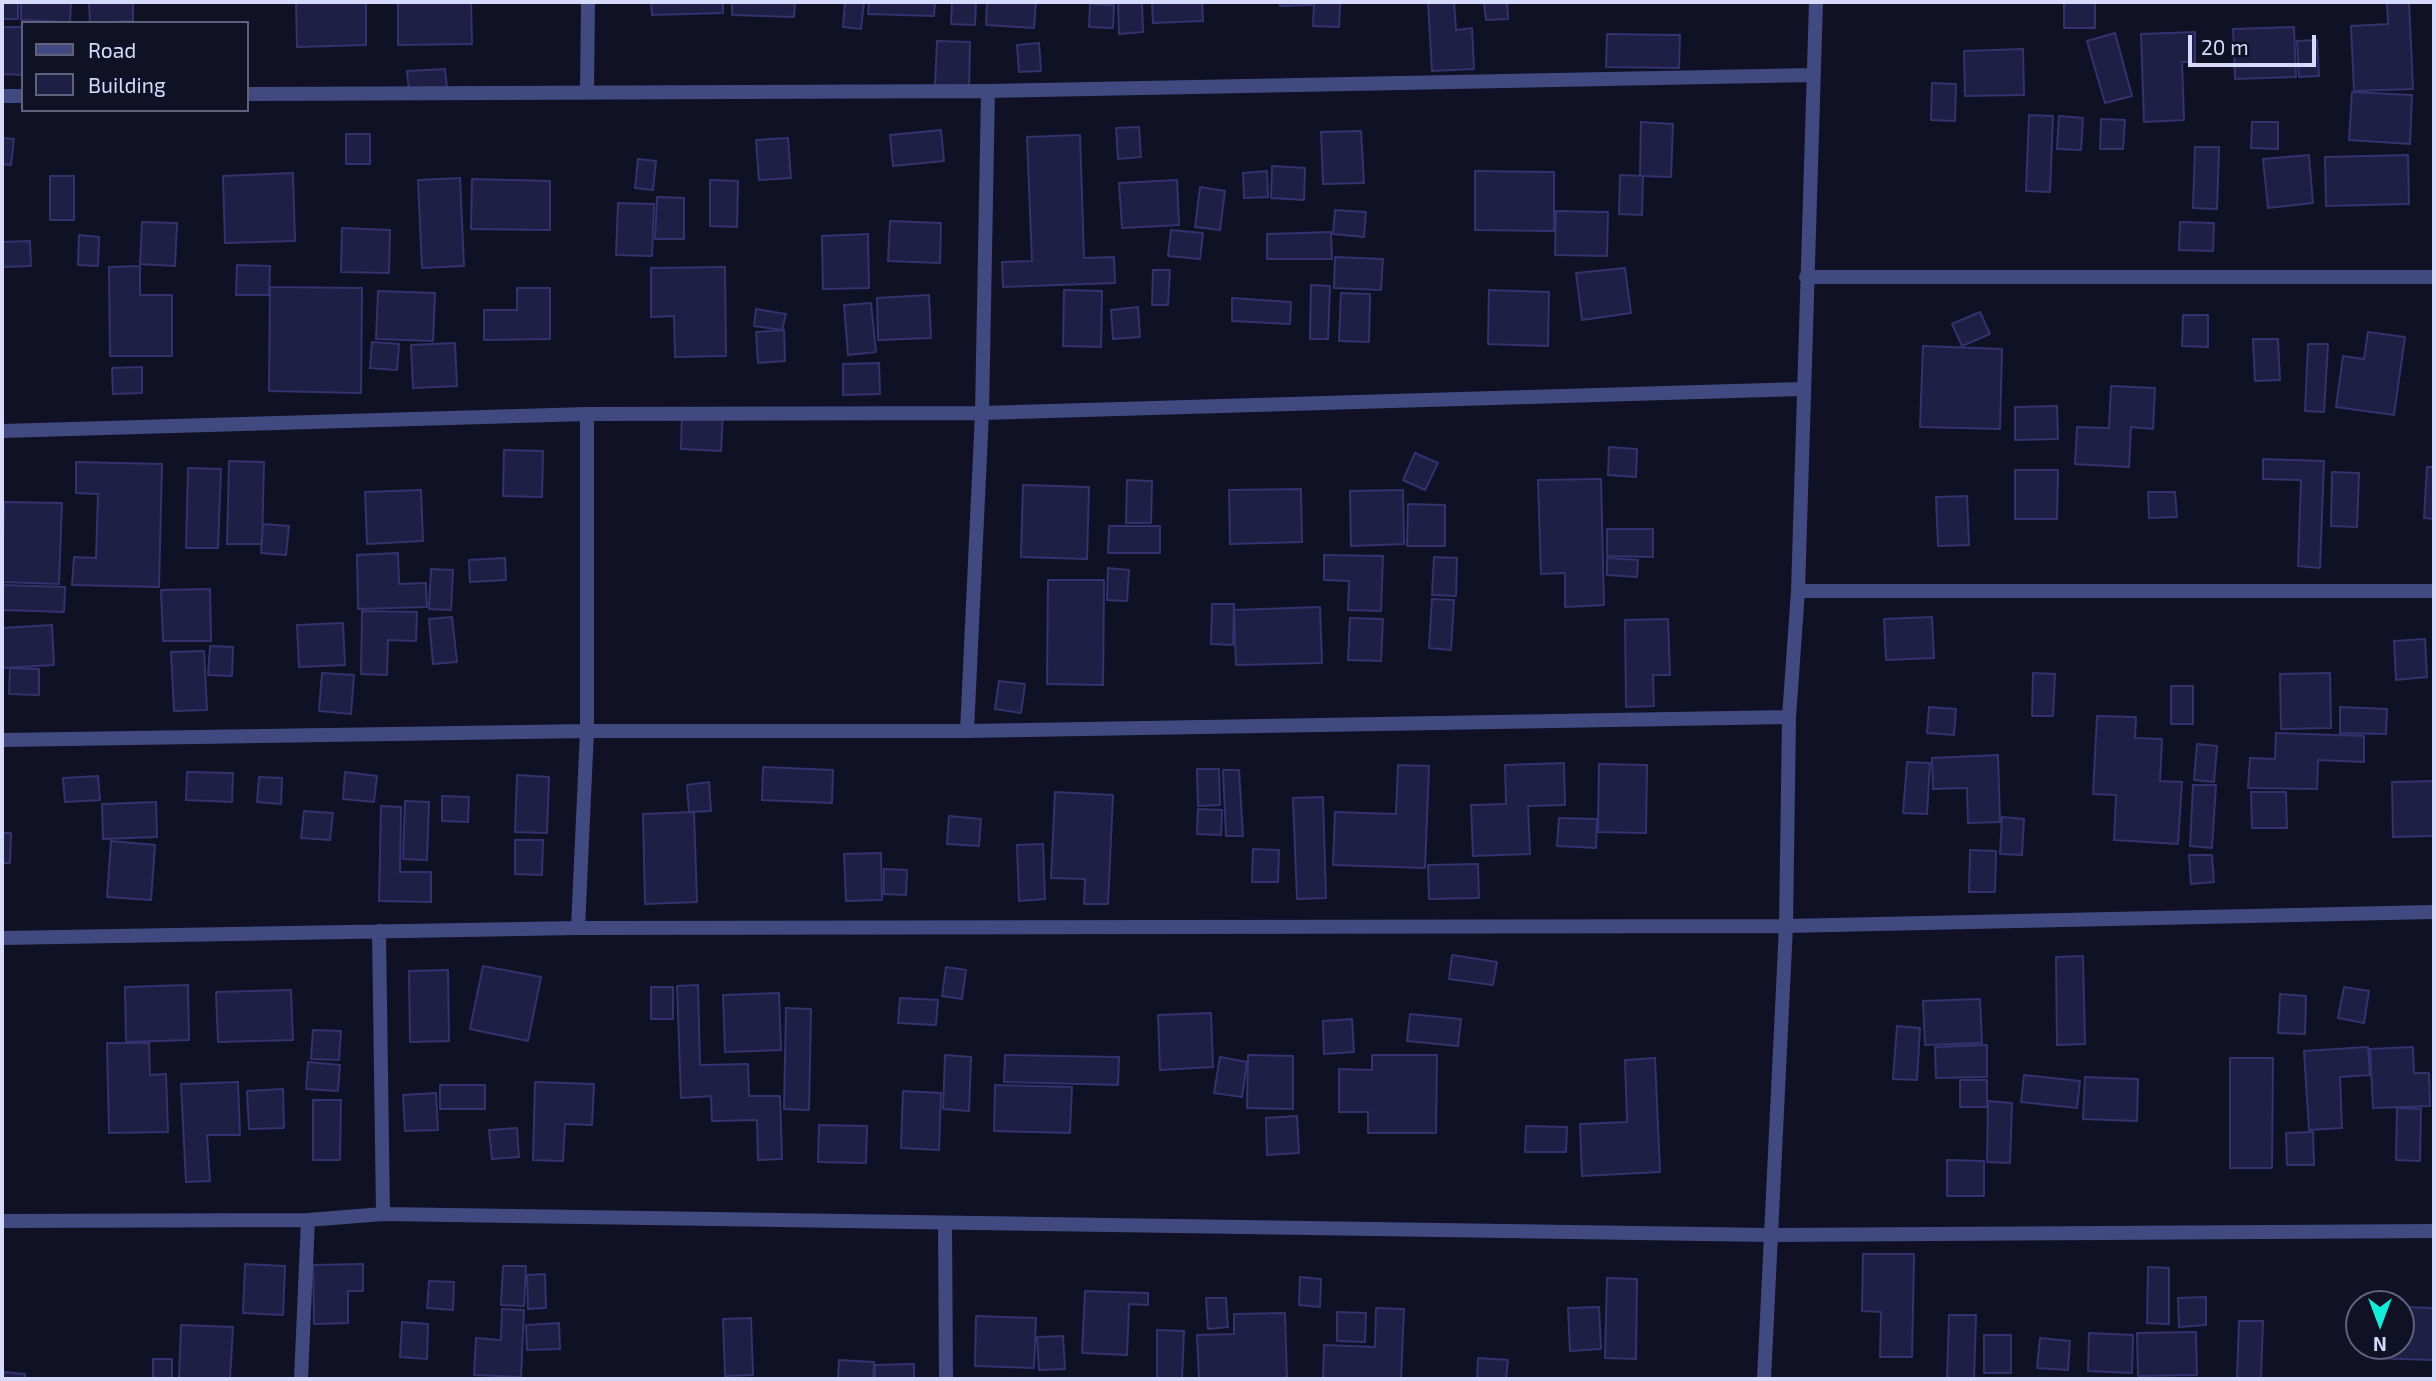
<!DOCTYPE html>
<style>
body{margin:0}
#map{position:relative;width:2436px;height:1381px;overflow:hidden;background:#111125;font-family:"Exo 2",sans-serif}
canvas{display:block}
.frame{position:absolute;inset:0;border:4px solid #d8dafc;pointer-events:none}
.legend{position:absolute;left:21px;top:21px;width:228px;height:91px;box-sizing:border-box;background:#111125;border:2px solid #61617b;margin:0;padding:9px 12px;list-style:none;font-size:21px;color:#d8dafc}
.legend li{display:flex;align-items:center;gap:14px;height:35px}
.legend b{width:35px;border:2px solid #61617b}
.north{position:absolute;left:2345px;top:1290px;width:70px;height:70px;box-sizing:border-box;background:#111125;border:2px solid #61617b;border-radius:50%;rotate:180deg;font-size:19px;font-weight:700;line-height:28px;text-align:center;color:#d8dafc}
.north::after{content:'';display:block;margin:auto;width:24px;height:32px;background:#13edda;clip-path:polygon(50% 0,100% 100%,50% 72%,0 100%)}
.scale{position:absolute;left:2188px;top:35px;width:128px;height:32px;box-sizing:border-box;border:4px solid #d8dafc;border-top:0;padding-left:9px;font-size:21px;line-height:24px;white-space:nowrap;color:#d8dafc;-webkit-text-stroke:5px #111125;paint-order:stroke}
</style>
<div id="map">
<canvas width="2436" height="1381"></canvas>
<div class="frame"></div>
<ul class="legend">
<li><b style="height:9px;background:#404980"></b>Road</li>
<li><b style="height:19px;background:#1f1e44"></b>Building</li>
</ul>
<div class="north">N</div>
<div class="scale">20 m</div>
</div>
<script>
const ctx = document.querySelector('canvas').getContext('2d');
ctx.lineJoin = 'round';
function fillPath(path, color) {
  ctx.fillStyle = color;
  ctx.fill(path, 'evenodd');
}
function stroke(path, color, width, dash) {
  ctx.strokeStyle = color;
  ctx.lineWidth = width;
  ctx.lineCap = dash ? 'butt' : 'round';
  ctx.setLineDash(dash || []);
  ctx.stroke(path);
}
const building = new Path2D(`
 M2,2H18V19H2Z
 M21,2H71L70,22L21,20Z
 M89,2H133V21L90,23Z
 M296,2H366V45L297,47Z
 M398,2H471L472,44L398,45Z
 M651,2H723V13L652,15Z
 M732,2H795L794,17L732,15Z
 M845,2H864L861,29L843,27Z
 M869,2H935L934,16L868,14Z
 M952,2H976L975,25L951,24Z
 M987,2H1036L1034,28L986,25Z
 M1118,2H1142L1143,32L1119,34Z
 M1152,2H1202L1203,21L1153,23Z
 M1280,2H1312V5L1280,6Z
 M1314,2H1340L1339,27L1313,26Z
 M1428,2H1454L1456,30L1472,28L1474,69L1432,71Z
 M1484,2H1507L1508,19L1486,20Z
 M2387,2H2409L2413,89L2354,91L2351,26L2388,24Z
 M2064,3H2095V28H2064Z
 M1090,4L1114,5L1113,28L1089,27Z
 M2,27H23V75L2,74Z
 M2294,27L2296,77L2235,79L2233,29Z
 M2195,32V62H2182L2184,120L2144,122L2141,34Z
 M2115,33L2132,96L2105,103L2087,41Z
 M1607,34L1680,35L1679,68L1606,67Z
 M2317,40L2319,76L2299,77L2297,41Z
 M937,41L970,42L969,88L935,87Z
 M1039,43L1041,71L1019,72L1017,45Z
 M2023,49L2024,95L1965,96L1964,51Z
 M445,69L447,88L409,91L407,71Z
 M1932,83L1956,84L1955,121L1931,120Z
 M2352,92L2412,95L2410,144L2349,140Z
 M2029,115L2053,116L2050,192L2026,191Z
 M2059,116L2083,118L2081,150L2057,149Z
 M2101,119L2125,120L2123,149H2100Z
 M1641,122L1673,124L1671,177L1640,176Z
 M2252,122H2278V149L2251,148Z
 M1139,127L1141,157L1118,159L1116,128Z
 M941,130L944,161L893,166L890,135Z
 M1361,131L1364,183L1323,184L1321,132Z
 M346,134H370V164H346Z
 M1080,135L1084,258L1114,257L1115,283L1003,287L1002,262L1032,261L1027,137Z
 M2,138L14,139L11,165L2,164Z
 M788,138L791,178L759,180L756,140Z
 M2195,147H2219L2217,209L2193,208Z
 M2309,155L2313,203L2268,208L2263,159Z
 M2408,155L2409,204L2326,206L2325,157Z
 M638,159L656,161L653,190L635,188Z
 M1272,166L1305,168L1304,200L1271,198Z
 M1267,171L1268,197L1244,198L1243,173Z
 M1475,171L1554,172V231L1475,230Z
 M293,173L295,241L225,243L223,176Z
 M1620,175L1643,176L1642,215L1619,214Z
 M50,176H74V220H50Z
 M460,178L464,266L422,268L418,180Z
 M472,179L550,181V230L471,229Z
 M710,180L738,181L737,227L710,226Z
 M1177,180L1179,225L1122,228L1119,183Z
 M1200,187L1225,191L1220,230L1195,227Z
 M657,197L684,198V239H655Z
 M618,203L654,204L652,256L616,255Z
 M1335,210L1366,212L1364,237L1333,234Z
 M1556,211L1608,212L1607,256L1555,255Z
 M890,221L941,223L940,263L888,261Z
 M142,222L177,223L175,266L140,264Z
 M2180,222L2214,223L2213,251L2179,250Z
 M342,228L390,230L389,273L341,272Z
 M1171,230L1203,233L1200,259L1168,256Z
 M1331,232L1332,259H1267V234Z
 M868,234L869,288L823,289L822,236Z
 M79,235L99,237L98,266L78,265Z
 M30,241L31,266L2,267V242Z
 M1335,257L1383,259L1381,290L1334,288Z
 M237,265L270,266L269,295H236Z
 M140,266V295H172V356H110L109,267Z
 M725,267L726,356L675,357L674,316L651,317V268Z
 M1625,268L1631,313L1582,320L1576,273Z
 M1153,270H1170L1168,305H1152Z
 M1311,285L1330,286L1328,339H1310Z
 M270,287L362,288L361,393L269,391Z
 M517,288H550V339L484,340V310H517Z
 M1064,290L1102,291L1101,347L1063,346Z
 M1489,290L1549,292L1548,346L1488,344Z
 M378,291L435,293L433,341L376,339Z
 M1341,293L1370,294L1369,342L1339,341Z
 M929,295L931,338L878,340L877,298Z
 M1232,298L1291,302L1290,324L1232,321Z
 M871,303L876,352L848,355L844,305Z
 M1138,307L1140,337L1113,339L1111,310Z
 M756,309L786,314L782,330L754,326Z
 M1980,312L1990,334L1962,346L1952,324Z
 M2183,315H2208V347L2182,346Z
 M784,330L785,361L758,363L756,332Z
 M2368,332L2405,337L2394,415L2336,407L2343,356L2364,359Z
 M2253,339H2278L2280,380L2255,381Z
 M372,342L399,344L397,370L370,368Z
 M455,343L457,386L413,388L411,345Z
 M2308,344H2328L2324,412L2305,411Z
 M1923,346L2002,349L2000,429L1920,427Z
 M879,363L880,394L843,395V364Z
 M142,367V393L113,394L112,368Z
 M2111,386L2155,388L2153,429L2131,427L2129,467L2075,464L2077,427L2109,428Z
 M2057,406L2058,439L2015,440V407Z
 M682,411L723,412L721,451L681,449Z
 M1609,447L1637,449L1636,477L1608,475Z
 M504,450L543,451L542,497L503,496Z
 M1415,453L1438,463L1425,490L1403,480Z
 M2263,459L2324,461L2320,568L2298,566L2301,480L2263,479Z
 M229,461L264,462L262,544H227Z
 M76,462L162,464L159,587L72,585L74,557L96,558L98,494L76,493Z
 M2427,467H2434V519L2424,518Z
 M188,468L221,469L218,548H186Z
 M2015,470H2058L2057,519H2015Z
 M2332,472L2359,473L2357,527L2331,526Z
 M1601,479L1604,605L1565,607V573L1541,574L1538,480Z
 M1127,480L1152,481L1151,523H1126Z
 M1023,485L1089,487L1087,559L1021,557Z
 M1301,489L1302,542L1230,544L1229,490Z
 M421,490L423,541L367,544L365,492Z
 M1403,490L1404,544L1351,546L1350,491Z
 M2148,492H2175L2177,517L2149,518Z
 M1967,496L1969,545L1938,546L1936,497Z
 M4,502L62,503L59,584L2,582Z
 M1408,504L1445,505V546H1407Z
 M263,524L289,526L286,555L261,553Z
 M1109,526H1160V553H1108Z
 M1607,529H1653V557L1607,556Z
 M398,553L399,584L426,583L427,607L358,609L357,555Z
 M1324,555L1383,556L1381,611L1348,610L1349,581L1324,580Z
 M1434,557L1457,558L1456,596L1432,595Z
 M505,558L506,580L470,582L469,560Z
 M1607,558L1638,560L1637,577L1607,575Z
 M1108,568L1129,570L1127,601L1107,600Z
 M431,569L453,570L451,610L429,609Z
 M1048,580H1104L1103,685L1047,684Z
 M2,585L65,587L64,612L2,610Z
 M210,589L211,641H163L161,590Z
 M1432,599L1454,600L1451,650L1429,648Z
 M1212,604H1234L1233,645L1211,644Z
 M1320,607L1322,663L1236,665L1234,610Z
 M362,611L417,612L416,641L388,640L387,675L361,674Z
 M452,617L457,662L433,664L429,619Z
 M1932,617L1934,658L1886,660L1884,619Z
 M1350,618L1383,619L1381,661L1348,660Z
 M1668,619L1670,675H1653L1654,706L1626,707L1625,620Z
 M343,623L345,665L299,667L297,625Z
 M52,625L54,665L2,668V628Z
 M2425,639L2427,677L2396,680L2394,641Z
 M210,646L233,647L232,676L208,675Z
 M204,651L207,710L174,711L171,652Z
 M10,668L39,669V695L9,694Z
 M322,673L354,675L351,714L319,711Z
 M2033,673L2055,674L2053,716H2032Z
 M2330,673L2331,728L2281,729L2280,674Z
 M999,681L1025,684L1021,713L995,709Z
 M2171,686H2193V724H2171Z
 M1929,707L1956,709L1954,735L1927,733Z
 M2340,707L2387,709L2386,734L2340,733Z
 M2097,716L2136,717L2135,738L2162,739L2160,781L2182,782L2178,844L2114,840L2116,795L2093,794Z
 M2276,733L2364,736V762L2318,760L2317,789L2248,788L2250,758L2275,759Z
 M2197,744L2217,746L2214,782L2194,780Z
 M1998,755L2000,822L1968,823L1967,788L1933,789L1932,758Z
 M1907,762L1930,763L1927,814L1903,813Z
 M1564,763L1565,805L1528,806L1530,854L1473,856L1471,805L1506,804L1505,765Z
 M1599,764L1647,765L1646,833L1598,832Z
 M1398,765L1429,766L1425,868L1333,865L1335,812L1396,814Z
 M763,767L833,770L832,803L762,800Z
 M1197,769H1219L1220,805L1198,806Z
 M1223,770H1239L1243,836H1226Z
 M187,772L233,773L232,802L186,800Z
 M345,772L377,776L374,802L343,799Z
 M517,775L549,777L547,833L515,832Z
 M98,776L100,800L65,802L63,778Z
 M259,777L282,778L281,804L257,802Z
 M2434,781V836L2393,837L2392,782Z
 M709,782L711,811L689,812L687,785Z
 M2193,785H2216L2212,848L2190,846Z
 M1055,792L1113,795L1108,904H1084L1085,879L1051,878Z
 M2251,792H2286L2287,828H2252Z
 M442,796L469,797L468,822L442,821Z
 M1323,797L1326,898L1297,899L1293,798Z
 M405,801L429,802L427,860L403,859Z
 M156,802L157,837L103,839L102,804Z
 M381,806L401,807L400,872H431V902L379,901Z
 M1198,809L1222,810L1221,835L1197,834Z
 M304,811L333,813L330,840L301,838Z
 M694,812L697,902L645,904L643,814Z
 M949,816L981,819L979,846L947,844Z
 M2002,817L2024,819L2022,855L2000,854Z
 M1559,818L1597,819L1596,848L1557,846Z
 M2,833H11L10,863H2Z
 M515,840H543L542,875L515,874Z
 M111,841L155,845L151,900L107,897Z
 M1043,844L1045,899L1019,901L1017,845Z
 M1253,849L1279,850L1278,882H1252Z
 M1970,850L1996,851L1995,892H1969Z
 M881,853L882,900L846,901L844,854Z
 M2189,855H2212L2214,882L2191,884Z
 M1478,864L1479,898L1429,899L1428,865Z
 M884,869L907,870L906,895L884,894Z
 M1452,955L1497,962L1493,985L1449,979Z
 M2083,956L2085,1044L2057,1045L2056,957Z
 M483,966L541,977L528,1041L470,1029Z
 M946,967L966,970L962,999L942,996Z
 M448,970L449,1041L410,1042L409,971Z
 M188,985L189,1040L126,1042L125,987Z
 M698,985L700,1065L748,1064L749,1096H780L782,1159L758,1160L757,1120L712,1121L711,1096L681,1098L677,986Z
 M651,987H673V1019H651Z
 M2344,987L2369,991L2364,1023L2338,1018Z
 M291,990L293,1040L218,1042L216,992Z
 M779,993L781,1050L725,1052L723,995Z
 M2280,994L2306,996L2305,1034L2278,1033Z
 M900,998L938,1000L936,1025L898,1023Z
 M1980,999L1982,1043L1925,1045L1923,1001Z
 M786,1008L811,1009L809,1110L784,1109Z
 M1211,1013L1213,1067L1160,1070L1158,1015Z
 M1410,1014L1461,1019L1458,1046L1407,1041Z
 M1352,1019L1354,1052L1324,1054L1323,1021Z
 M1897,1026L1920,1028L1917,1080L1893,1079Z
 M313,1030L341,1031L339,1060L311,1059Z
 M107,1043H149L150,1075L166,1074L168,1132L109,1133Z
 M1987,1045V1077L1936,1078L1935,1047Z
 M2368,1047L2370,1075L2340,1077L2342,1128L2309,1130L2304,1051Z
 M2413,1047L2414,1073H2429L2430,1106L2373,1108L2370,1049Z
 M945,1055L971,1057L969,1111L943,1109Z
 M1005,1055L1119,1057L1118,1085L1004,1082Z
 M1248,1055L1293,1056V1109L1247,1108Z
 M1372,1055H1437L1436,1133H1368V1112H1339V1069L1372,1070Z
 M1220,1057L1247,1062L1242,1097L1214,1093Z
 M1655,1058L1660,1172L1582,1176L1580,1124L1627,1122L1625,1060Z
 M2230,1058H2273L2272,1168H2230Z
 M308,1062L340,1065L338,1091L306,1089Z
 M2024,1075L2080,1081L2077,1108L2021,1102Z
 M2085,1077L2138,1079L2137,1121L2083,1119Z
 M1960,1080H1987V1107H1960Z
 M238,1082L240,1135H207L210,1181L186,1182L181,1084Z
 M535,1082L594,1084L592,1125L565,1124L563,1161L533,1160Z
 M440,1085H485V1109H440Z
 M995,1085L1072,1087L1070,1133L994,1131Z
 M283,1089L284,1128L249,1129L247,1091Z
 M903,1091L941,1093L939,1150L901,1148Z
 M436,1093L438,1130L405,1131L403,1095Z
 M313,1100H341L340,1160H313Z
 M1988,1101L2012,1103L2010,1163L1987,1162Z
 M2397,1108L2421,1109L2420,1161L2396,1160Z
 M1297,1116L1299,1153L1267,1155L1266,1118Z
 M819,1125L867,1126L866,1163L818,1162Z
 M1526,1126L1567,1127L1566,1152H1525Z
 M517,1128L519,1157L492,1159L489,1130Z
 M2313,1132L2314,1165H2287L2286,1133Z
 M1947,1160L1984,1161V1196H1947Z
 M1863,1254H1914L1912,1357H1880L1881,1312L1862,1311Z
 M245,1264L285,1266L283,1315L243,1313Z
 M363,1264V1291H348V1323L314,1324L313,1265Z
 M503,1266H526L524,1306L501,1305Z
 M2148,1267L2169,1268V1324L2147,1323Z
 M545,1274L546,1308L528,1309L527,1275Z
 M1300,1277L1321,1279L1320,1307L1299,1305Z
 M1607,1278L1637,1279L1636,1359L1605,1358Z
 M429,1281L454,1282L453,1310L427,1308Z
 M1085,1291L1148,1293V1305L1129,1304L1127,1355L1082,1353Z
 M2206,1297V1325L2179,1327L2178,1298Z
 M1206,1298H1226L1228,1327L1208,1329Z
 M1599,1307L1601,1349L1570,1351L1568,1308Z
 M2401,1307L2434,1308L2433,1360L2371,1358L2372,1346H2401Z
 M1376,1308L1404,1309L1401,1379H1323L1324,1345L1375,1347Z
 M502,1309L524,1310L521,1377L474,1375L476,1338L501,1340Z
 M1337,1312L1366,1313L1365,1342L1337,1341Z
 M1285,1313L1287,1379H1199L1197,1335L1234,1334V1314Z
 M1949,1315H1976L1974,1379H1947Z
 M976,1316L1036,1318L1034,1368L975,1366Z
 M751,1318L753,1375L725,1376L723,1319Z
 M2239,1321H2263L2261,1379H2237Z
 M402,1322L428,1324L427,1359L400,1357Z
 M559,1323L560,1349L527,1350L526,1325Z
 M181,1325L233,1327L230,1379H179Z
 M1157,1330L1184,1331L1182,1379H1157Z
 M2196,1332L2197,1375L2138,1376L2137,1333Z
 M2089,1333L2133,1335L2132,1373L2088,1371Z
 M1984,1335H2011V1373H1984Z
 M1063,1336L1065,1369L1039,1370L1037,1337Z
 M2040,1338L2070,1341L2068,1370L2037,1368Z
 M1478,1358L1508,1360L1506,1379H1477Z
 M153,1359H172V1379H153Z
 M839,1360L874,1362L873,1379H838Z
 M914,1364V1379H875V1365Z
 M4,1372L25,1374V1379H3Z`);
const street = new Path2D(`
 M587,91L588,2
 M247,94L988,91L1813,75
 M2,96H23
 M1806,277H2434
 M2,431L587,414L982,413L1802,389
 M1798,591H2434
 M967,731L982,413L988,91
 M2,740L587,731H967L1789,717
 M578,928L587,731V414
 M379,931L383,1214
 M2,938L578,928L1786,926L2434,912
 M2,1221L308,1220L383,1214L1769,1235L2434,1231
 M945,1223L946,1379
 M301,1379L308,1220
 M1764,1379L1786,926L1789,717L1798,591L1816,2`);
fillPath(building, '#1f1e44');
stroke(building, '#33326f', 2);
stroke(street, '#404980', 14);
</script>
